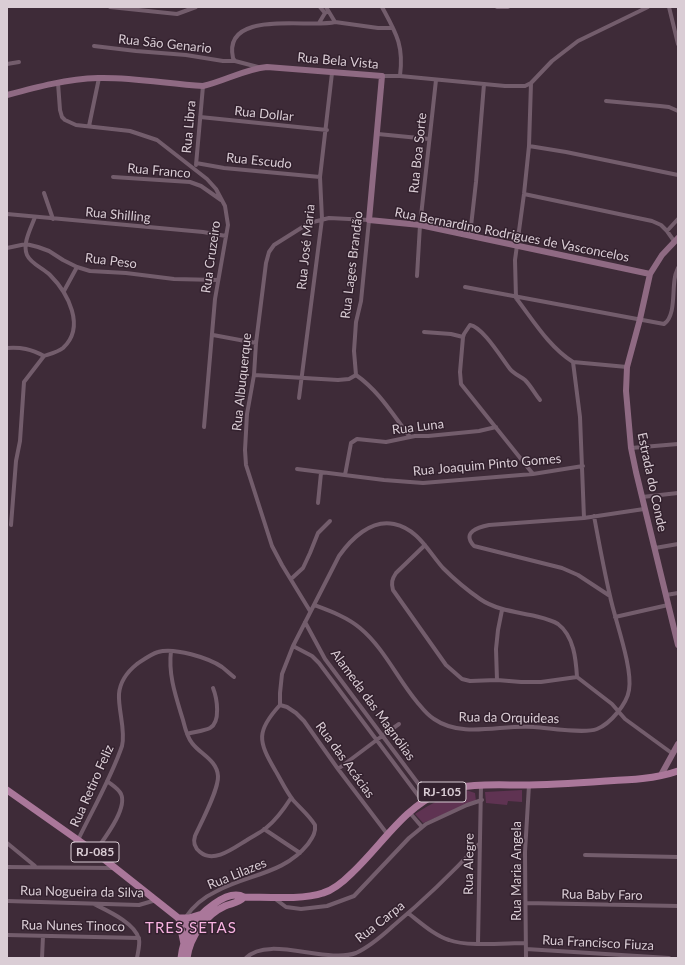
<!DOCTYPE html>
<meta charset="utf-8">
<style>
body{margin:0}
#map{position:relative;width:685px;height:965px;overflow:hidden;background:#3e2b38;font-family:Lato,sans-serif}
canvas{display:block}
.frame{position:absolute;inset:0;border:8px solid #dacdd5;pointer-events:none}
</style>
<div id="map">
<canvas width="685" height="965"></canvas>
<div class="frame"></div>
</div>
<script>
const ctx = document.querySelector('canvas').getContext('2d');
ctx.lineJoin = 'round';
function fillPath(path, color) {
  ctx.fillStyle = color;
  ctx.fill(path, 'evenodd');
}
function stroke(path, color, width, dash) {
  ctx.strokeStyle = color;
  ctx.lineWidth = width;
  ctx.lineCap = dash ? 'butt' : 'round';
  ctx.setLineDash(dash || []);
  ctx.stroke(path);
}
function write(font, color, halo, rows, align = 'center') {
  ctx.font = font + ' Lato,sans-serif';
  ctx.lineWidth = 3;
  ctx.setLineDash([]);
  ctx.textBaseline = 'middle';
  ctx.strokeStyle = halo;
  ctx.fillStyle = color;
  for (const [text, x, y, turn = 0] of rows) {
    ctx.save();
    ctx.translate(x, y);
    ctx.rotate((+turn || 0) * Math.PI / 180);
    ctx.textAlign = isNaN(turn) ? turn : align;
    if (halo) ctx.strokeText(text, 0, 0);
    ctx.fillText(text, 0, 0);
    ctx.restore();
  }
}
const green = new Path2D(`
 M466,790L475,793L476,801L423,823L415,814C432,803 447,795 466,790Z
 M522,790V802L508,801L507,805L486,803L485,792Z`);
const street = new Path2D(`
 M110,7L177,14L196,7
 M320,7L325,13
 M326,7L335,22L378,28H393
 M382,7C396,33 404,45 400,76
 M497,7H508
 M669,7L678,44
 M319,23L325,13L328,11
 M94,46L136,51L186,55L223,61H235
 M7,64L19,62
 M258,67L235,61L233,58C222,8 311,29 335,22
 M382,76H400L505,86H525L531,83L552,61L578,41L648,7
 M58,83L60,110L62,117L65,120L76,125L130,131L157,140L207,179L216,189L225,206L228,225L215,299L204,427
 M606,101L660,106L669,107L678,111
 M200,117L327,130
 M89,126L99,78
 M378,134L429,139
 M529,146L566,152L678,175
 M196,163L224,168L320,177
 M196,165L203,86
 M113,177L190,182L201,186L221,200
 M44,193L53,219
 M524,194L652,221L661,225L667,231
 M7,214L203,232L226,236
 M470,235L476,182L484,84
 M674,241L667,231L678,219
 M7,248L26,244L38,247L49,251L63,260L77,267L90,271L126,273L174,279L218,280
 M417,276L420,225L436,80
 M465,287L664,324C676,316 672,290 675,277C675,274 677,271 678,268
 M64,291L77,267
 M516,298C533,320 549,347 573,362L580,417L584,518
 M516,298L515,260L524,194L529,146L531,83
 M424,332L451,334L463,337
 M213,335L256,343
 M7,348C21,347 31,349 44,356C50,354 58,352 63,348C86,327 68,293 50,275C43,268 31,264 27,255C22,244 31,228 35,217
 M573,362L627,367
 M254,375L338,380L349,379L356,375
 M299,398L322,219L320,177L332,73
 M631,448L678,444
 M297,469L384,480L423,483L533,474L583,466
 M533,474L461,384L460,372L463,337L464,334L470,325C483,327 502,359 510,369C514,374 520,376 525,380C531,386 535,394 540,400
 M345,475L351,443L357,439L386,442L415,436H428L479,431L496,427
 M642,497L678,493
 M318,503L321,473
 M11,525L16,461L20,441L24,382L44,356
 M425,545L396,573C392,579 391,583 393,590L446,665L462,679L470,681L497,680L521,682H541L577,677L612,704L625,719L673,754
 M655,548L678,544
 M291,579L303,568L310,553L318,533L330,521
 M666,595L678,593
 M610,596L578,575L562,568L474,546C461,532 479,527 489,525L584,518L644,509
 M314,605C330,611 347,617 360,628C384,648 397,678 417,702C422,708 427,715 434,719C463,739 502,724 534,727C550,728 584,734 597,729C610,724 627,704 629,690C633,668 615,620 610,596C604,570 599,543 594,516
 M310,611L282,565L272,546L246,465L245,450L247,414L254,375L256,343L266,263L269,252L274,245L309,223L329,218L369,220L361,301L356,322L354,351L356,375C379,391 393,415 410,437
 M615,617L668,605
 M305,622L325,659L429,798
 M293,646L312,656L319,663L423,802
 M171,651C168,675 176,697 183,720C185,728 187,737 192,743C200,754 217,760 218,776C219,789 201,823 195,836C193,842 195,848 200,852C214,864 235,847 247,840C253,836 260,833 266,828C276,820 284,809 291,798
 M497,680L496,649L498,630L502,610
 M280,705V693L282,674L293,646L339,556C351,539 371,519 394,524C418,529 428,551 443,568C454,579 467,590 480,599C496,610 517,612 535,616C543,618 552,620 558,624C574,636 576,660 577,677
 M280,705L287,707L296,713L304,721L338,769L388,835
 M187,734C194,732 204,731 210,728C221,722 217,698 213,688
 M338,769L382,736L399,724
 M410,813L422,827
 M264,829L300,853
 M78,840C93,809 111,778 122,746C126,731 118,710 119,694C120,681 127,672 137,664C143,660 151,654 158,652C174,647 209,658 222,667C226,670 230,674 234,677
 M7,843L35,866
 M95,852C103,840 128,809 121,794C118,788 112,785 107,781
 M585,855L678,857
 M7,867L114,868
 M274,898L286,907L301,909L327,906L354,896L409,838L426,824L467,805L482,800
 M7,901L139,905L156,900
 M526,903L678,906
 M94,904C108,911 135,923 139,939C140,945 138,952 137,958
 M408,913C421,923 434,935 449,940C467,947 506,943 526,943
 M185,918C193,906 204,897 217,891C249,874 284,874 308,844C312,838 316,833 315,825C309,815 300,808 293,800C286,791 281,780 275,770C258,741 256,731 280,705
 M7,935L139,938
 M478,943L481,786
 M526,949L669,958
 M42,958L43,936
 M246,958C268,935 326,964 356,953C369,947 382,936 393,926C423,901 452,873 479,844
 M526,958L525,852L529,785`);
const secondary = new Path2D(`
 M7,95C37,87 67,79 98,78C133,77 168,84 203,86C225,81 245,69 267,67L382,76L369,220L420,225L650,274
 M678,238L662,255L650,274L640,319L627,367L626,391L631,448L636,472L678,645
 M661,775L678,744`);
const primary = new Path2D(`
 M7,790L95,852L191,928
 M179,918H189L202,914
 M179,919L184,944
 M181,958C182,948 186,936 191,928C199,914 227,888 244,897C266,897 303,900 323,893C334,890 344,881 352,873C381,846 404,807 441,792C465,783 496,785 522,785C550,785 578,783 606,781C630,780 655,779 678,771
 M187,958C190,937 205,915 225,906C232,903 239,903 244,897`);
const shields = [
 [442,792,48],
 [95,852,48]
];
const shieldNames = [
 ["RJ-105",442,792],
 ["RJ-085",95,852]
];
const streetNames = [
 ["Rua Sāo Genario",165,44,6],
 ["Rua Bela Vista",338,61,5],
 ["Rua Dollar",264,114,6],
 ["Rua Libra",189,127,-85],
 ["Rua Boa Sorte",418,153,-84],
 ["Rua Escudo",259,161,6],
 ["Rua Franco",159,171,5],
 ["Rua Shilling",118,215,5],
 ["Rua Bernardino Rodrigues de Vasconcelos",512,235,11],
 ["Rua José Maria",306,247,-84],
 ["Rua Cruzeiro",211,257,-82],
 ["Rua Peso",111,261,7],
 ["Rua Lages Brandão",352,265,-83],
 ["Rua Albuquerque",242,382,-84],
 ["Rua Luna",418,427,-7],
 ["Rua Joaquim Pinto Gomes",487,465,-5],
 ["Estrada do Conde",652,482,78],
 ["Alameda das Magnólias",373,705,54],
 ["Rua da Orquideas",509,718,1],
 ["Rua das Acácias",345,760,54],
 ["Rua Retiro Feliz",92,786,-66],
 ["Rua Alegre",469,864,-89],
 ["Rua Maria Angela",517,871,-90],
 ["Rua Lilazes",237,874,-22],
 ["Rua Nogueira da Silva",82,892,1],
 ["Rua Baby Faro",602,895,1],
 ["Rua Carpa",380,922,-38],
 ["Rua Nunes Tinoco",73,926,1],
 ["Rua Francisco Fiuza",598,943,3]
];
const quarterNames = [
 ["TRES SETAS",191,928]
];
fillPath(green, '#5f3352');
stroke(street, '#735d6c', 4);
stroke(secondary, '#8f6a83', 6);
stroke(primary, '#aa779a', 7);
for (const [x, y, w] of shields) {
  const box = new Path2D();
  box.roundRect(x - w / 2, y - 10, w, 20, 3);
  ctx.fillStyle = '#33212e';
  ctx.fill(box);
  stroke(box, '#dacdd5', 1);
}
write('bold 12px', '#dacdd5', null, shieldNames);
write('13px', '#dacdd5', '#33212e', streetNames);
ctx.letterSpacing = '1px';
write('15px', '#f7b2e1', '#33212e', quarterNames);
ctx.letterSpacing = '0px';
</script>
